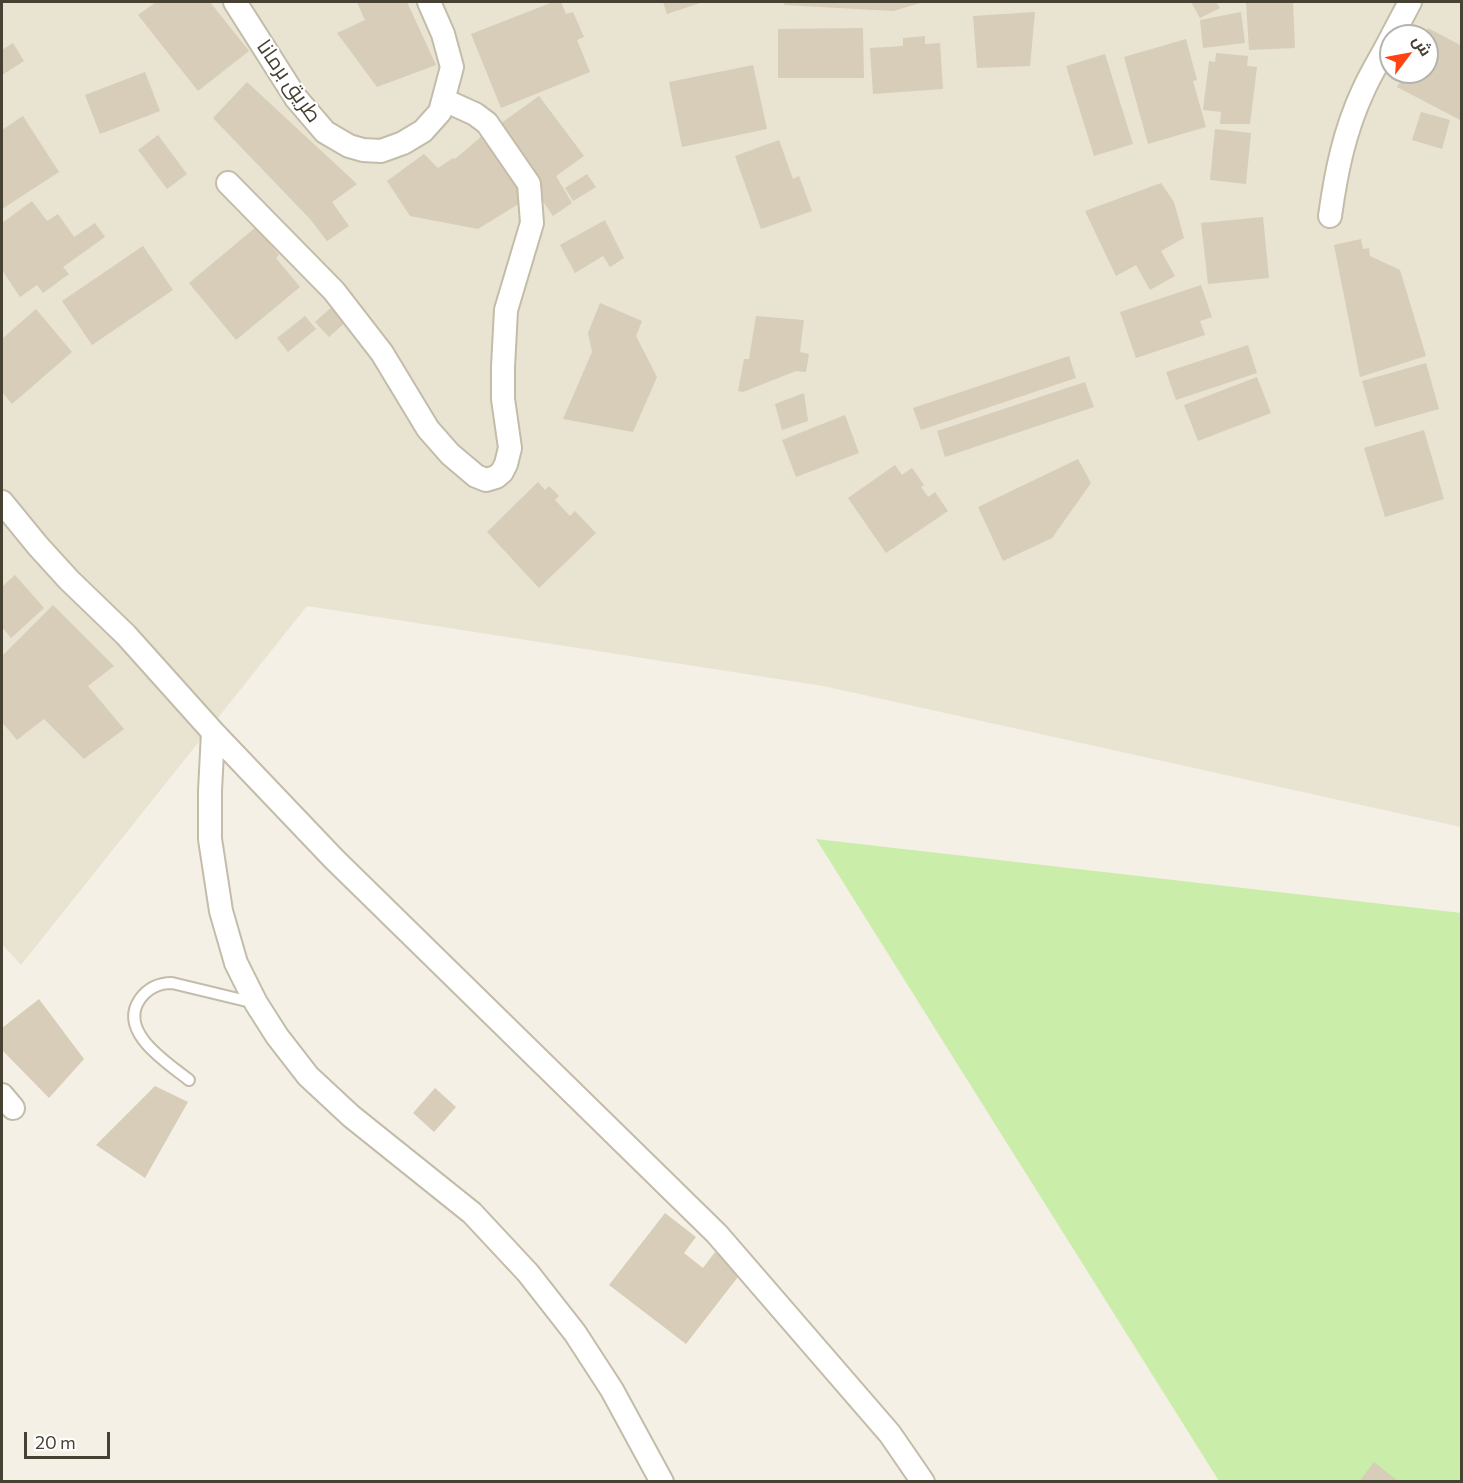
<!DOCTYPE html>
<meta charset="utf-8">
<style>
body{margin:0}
#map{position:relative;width:1463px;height:1483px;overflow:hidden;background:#f4f0e5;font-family:Commissioner,Cairo,sans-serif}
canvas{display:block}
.frame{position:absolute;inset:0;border:3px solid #474134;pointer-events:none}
.north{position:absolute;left:1379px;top:24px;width:60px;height:60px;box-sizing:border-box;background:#fff;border:2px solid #b5b3ae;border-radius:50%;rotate:58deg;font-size:16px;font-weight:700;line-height:24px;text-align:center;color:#474134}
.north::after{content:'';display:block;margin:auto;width:21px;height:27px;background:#ff4211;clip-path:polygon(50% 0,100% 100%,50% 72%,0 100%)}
.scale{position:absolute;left:24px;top:1432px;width:86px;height:27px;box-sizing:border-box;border:3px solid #474134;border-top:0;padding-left:8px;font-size:18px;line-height:21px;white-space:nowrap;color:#474134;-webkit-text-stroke:4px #fff;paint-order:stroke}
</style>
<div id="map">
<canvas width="1463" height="1483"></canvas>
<div class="frame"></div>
<div class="north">ش</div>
<div class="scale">20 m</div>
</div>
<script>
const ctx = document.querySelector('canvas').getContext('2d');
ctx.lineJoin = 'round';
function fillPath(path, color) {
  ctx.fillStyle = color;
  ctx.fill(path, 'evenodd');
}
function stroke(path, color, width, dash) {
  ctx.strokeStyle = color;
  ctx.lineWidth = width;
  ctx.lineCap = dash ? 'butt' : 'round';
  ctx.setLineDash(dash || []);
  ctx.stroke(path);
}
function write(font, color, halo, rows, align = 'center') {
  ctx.font = font + ' Commissioner,Cairo,sans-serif';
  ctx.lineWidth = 4.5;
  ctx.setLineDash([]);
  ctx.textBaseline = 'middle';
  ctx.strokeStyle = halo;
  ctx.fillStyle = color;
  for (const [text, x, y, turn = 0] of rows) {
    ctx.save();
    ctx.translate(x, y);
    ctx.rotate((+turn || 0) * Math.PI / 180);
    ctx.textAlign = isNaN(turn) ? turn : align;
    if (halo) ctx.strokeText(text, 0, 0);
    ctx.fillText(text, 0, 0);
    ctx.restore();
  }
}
const residential = new Path2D(`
 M2,2H1461V827L823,686L307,606L21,965L2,944ZM1391,36H1427V72H1391Z`);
const green = new Path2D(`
 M816,839L1461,913V1481H1219Z`);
const building = new Path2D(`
 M156,2H210L249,51L198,91L138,15Z
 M357,2H407L436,65L377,87L337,33L365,20Z
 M553,2H561L566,14L573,12L584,37L577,40L590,72L501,108L471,34Z
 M663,2H703L667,14Z
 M785,2H924L893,11L784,5Z
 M1191,2H1216L1220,8L1200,18Z
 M1246,2H1293L1295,48L1249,50Z
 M1035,12L1030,66L977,68L973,16Z
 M1241,12L1245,43L1203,48L1200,20Z
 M863,28L864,78H778V29Z
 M1428,28L1462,46V121L1397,87L1405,72H1427V36H1424Z
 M925,36V44L940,43L943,89L873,94L870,48L903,46V38Z
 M1186,39L1197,80L1193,81L1206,127L1148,144L1124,57Z
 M13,43L24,61L2,75V50Z
 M1216,53L1248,56L1247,66L1257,67L1250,124H1220L1221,112L1203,110L1209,61L1215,62Z
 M1105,54L1133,144L1094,156L1066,66Z
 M753,65L767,129L682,147L669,82Z
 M145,72L160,111L100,134L85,95Z
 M247,82L357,184L332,202L349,226L327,241L310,219L213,118Z
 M539,96L584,156L556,176L572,203L553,216L493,129Z
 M1421,112L1450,120L1442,149L1412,140Z
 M23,116L59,172L2,209V130Z
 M1215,129L1251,133L1246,184L1210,180Z
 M158,135L187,174L167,189L138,150Z
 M482,136L528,198L478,229L410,216L387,181L424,154L438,168L453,158L455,159Z
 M779,140L793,179L799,176L812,211L761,229L735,156Z
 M587,174L596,187L573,201L565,188Z
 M1161,183L1174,202L1184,238L1161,251L1175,276L1150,290L1136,265L1116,276L1085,211Z
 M32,201L47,221L58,214L74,237L95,223L105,237L63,267L69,274L43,293L37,285L20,297L2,270V223Z
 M1263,217L1269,278L1208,284L1201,223Z
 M605,220L624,258L610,267L603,256L575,273L560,245Z
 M256,227L279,255L276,258L300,287L236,340L189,283Z
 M1361,239L1363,249L1369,248L1370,256L1400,270L1426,356L1360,377L1334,245Z
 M143,246L173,290L92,345L62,301Z
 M1201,285L1212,317L1200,321L1205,335L1136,358L1120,312Z
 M600,303L642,321L636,336L657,377L633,432L563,419L592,352L588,333Z
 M335,304L349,319L329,337L315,322Z
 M36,309L72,352L12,404L2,392V339Z
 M305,316L316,329L288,352L277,338Z
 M756,316L804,320L800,352L809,354L806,372L796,371L743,392L738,391L744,359H749Z
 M1248,345L1257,373L1176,400L1166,372Z
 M1069,356L1076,378L921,430L913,408Z
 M1426,363L1439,409L1375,427L1362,381Z
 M1257,377L1271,413L1198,441L1184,405Z
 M1085,382L1094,407L945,457L937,431Z
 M804,393L808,421L782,430L775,404Z
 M845,415L859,453L796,477L782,440Z
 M1424,430L1444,499L1385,517L1364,448Z
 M1078,459L1091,483L1052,538L1003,561L978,507Z
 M895,465L902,475L912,468L924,485L921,487L928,497L935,492L948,511L886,553L848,498Z
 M538,482L545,490L549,486L559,496L555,500L570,516L575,511L596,533L539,588L487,532Z
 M15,575L44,608L11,638L2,627V587Z
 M53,605L114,666L88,686L124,729L84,759L44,719L17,740L2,722V656Z
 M39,999L84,1059L49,1098L2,1050V1028Z
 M155,1086L188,1102L145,1178L96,1145Z
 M435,1088L456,1107L434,1132L413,1113Z
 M665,1213L696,1237L684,1253L703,1268L715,1252L741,1273L686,1344L609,1285Z
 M1374,1462L1399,1482H1359Z`);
const lane = new Path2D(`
 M189,1080C168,1063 117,1032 140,999C148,988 159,983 172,983L255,1003`);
const street = new Path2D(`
 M235,2L296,98L325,132L349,146L363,150L381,151L403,143L423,131L440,112L452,67L443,34L429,2
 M1392,36L1410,2
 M228,183L334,291L382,353L428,429L450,454L476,476L486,480L496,477L502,472L506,464L510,448L503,399V367L506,310L532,223L529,184L487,123L475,114L444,100
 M1330,216C1336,173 1344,132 1363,91C1371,73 1382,56 1391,38
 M2,502L38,546L69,580L126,635L213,732L334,859L717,1234L890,1434L923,1482
 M213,732L210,791V839L221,911L236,963L256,1003L277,1036L308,1076L351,1116L472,1213L528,1273L575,1333L612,1390L662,1482
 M2,1095L13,1108`);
const streetNames = [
 ["طريق برمانا",289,81,55]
];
fillPath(residential, '#e9e3d2');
fillPath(green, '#caeda9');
fillPath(building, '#d7cdb9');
stroke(lane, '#c3bca9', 14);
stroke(street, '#c3bca9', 26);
stroke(lane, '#fff', 10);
stroke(street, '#fff', 22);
write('21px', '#474134', '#fff', streetNames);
</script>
